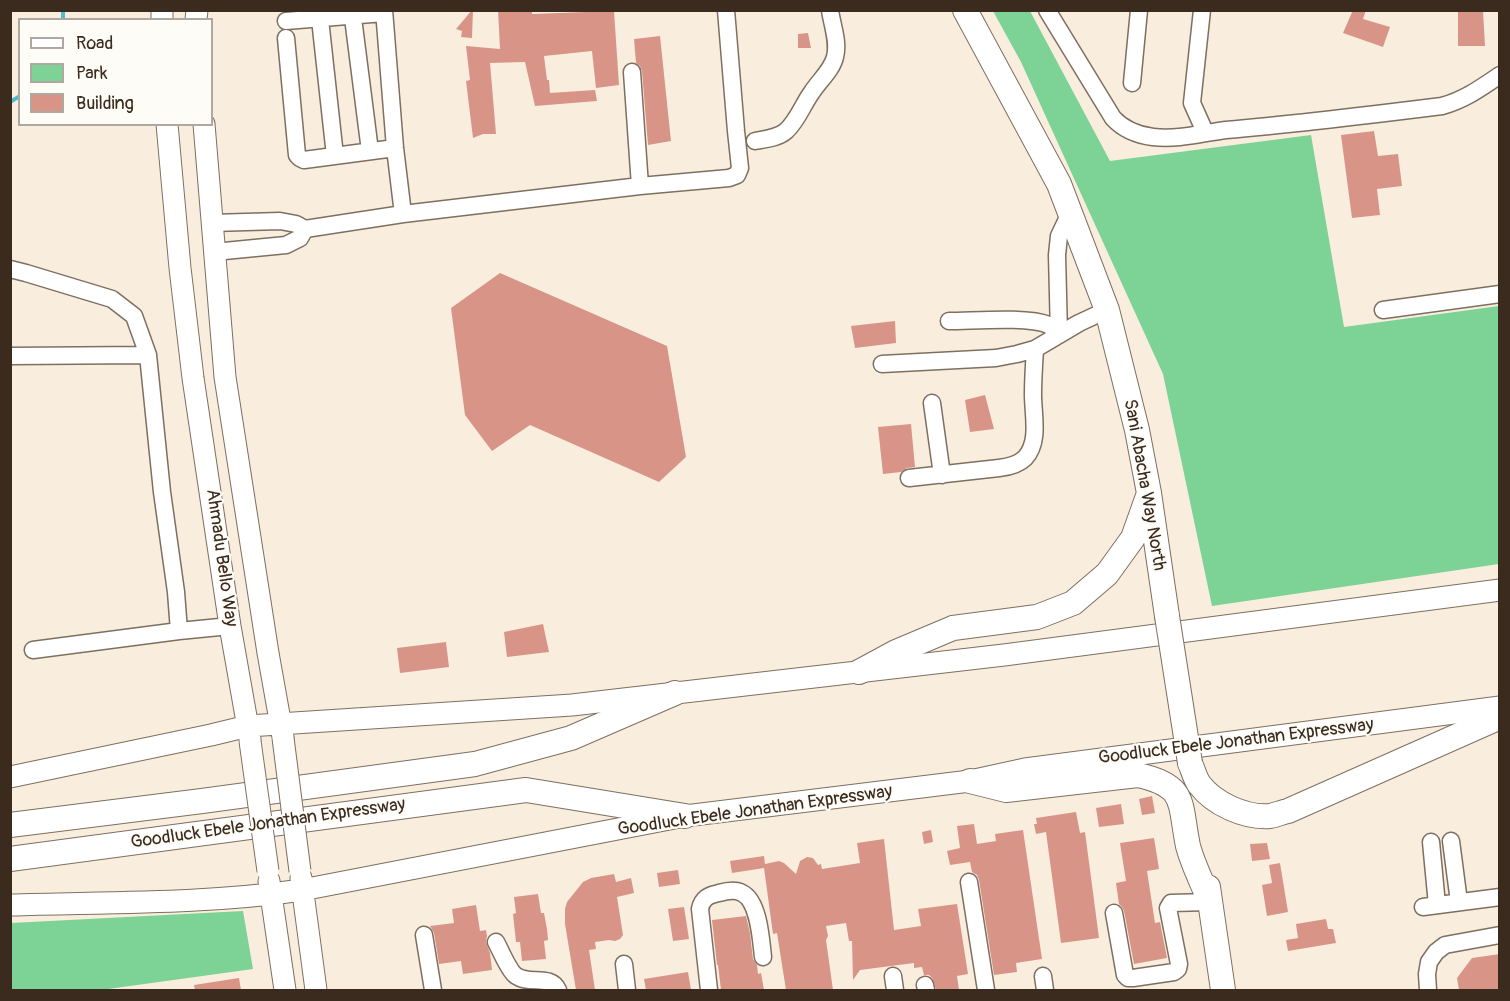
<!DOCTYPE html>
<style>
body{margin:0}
#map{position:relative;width:1510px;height:1001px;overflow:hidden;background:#f9eedd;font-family:Pangolin,sans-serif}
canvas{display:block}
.frame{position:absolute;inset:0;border:12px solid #3b2a1e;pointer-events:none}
.legend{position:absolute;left:18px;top:18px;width:195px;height:108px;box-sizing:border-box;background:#fdfcf7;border:2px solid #afa8a0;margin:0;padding:8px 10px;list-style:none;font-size:18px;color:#3b2a1e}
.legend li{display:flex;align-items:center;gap:12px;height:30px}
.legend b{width:30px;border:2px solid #afa8a0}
</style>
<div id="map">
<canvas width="1510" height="1001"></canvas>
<div class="frame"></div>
<ul class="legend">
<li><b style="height:8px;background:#fff"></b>Road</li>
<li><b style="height:16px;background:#7dd296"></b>Park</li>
<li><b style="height:16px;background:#d99488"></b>Building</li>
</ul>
</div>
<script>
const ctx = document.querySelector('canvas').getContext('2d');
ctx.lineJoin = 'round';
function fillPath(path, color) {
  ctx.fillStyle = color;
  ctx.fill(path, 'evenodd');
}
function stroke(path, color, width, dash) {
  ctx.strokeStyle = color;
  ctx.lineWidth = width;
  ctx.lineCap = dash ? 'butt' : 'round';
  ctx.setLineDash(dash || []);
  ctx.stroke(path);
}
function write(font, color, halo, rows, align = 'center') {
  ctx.font = font + ' Pangolin,sans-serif';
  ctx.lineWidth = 4.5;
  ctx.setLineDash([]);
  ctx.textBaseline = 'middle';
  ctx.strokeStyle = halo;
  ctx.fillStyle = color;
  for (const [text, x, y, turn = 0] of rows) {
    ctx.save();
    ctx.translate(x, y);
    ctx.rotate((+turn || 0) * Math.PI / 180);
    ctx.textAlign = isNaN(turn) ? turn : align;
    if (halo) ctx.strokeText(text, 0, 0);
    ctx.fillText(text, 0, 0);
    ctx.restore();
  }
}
const green = new Path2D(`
 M993,11H1030L1110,161L1311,135L1344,327L1499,306V564L1212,606L1163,374L1021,62Z
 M243,911L253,969L101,990H11V923Z`);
const stream = new Path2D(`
 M63,20V10
 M10,102L20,96`);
const building = new Path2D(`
 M472,10H473L472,38L461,37L462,31L456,29Z
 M498,10H532V14L614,11L619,85L596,88L592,51L544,56L547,80H549L550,93L595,90L597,101L535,106L525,62L490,63L496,134H483L473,138L466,81L470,80L466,46L500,49Z
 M1353,10H1366L1363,19L1390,27L1383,47L1343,33Z
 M1458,10H1483L1485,46H1458Z
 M808,33L811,48H798V34Z
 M660,36L671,141L648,145L642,71L640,66L636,63L634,39Z
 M1374,131L1378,156L1398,154L1402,186L1377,189L1380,215L1352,218L1341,135Z
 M500,273L667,346L686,457L659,482L530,425L492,451L465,415L451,308Z
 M895,321L896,343L855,348L851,326Z
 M985,395L994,429L970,432L965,400Z
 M911,424L915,467L907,468L901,472L883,474L878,427Z
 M543,624L549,652L507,657L504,632Z
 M446,642L449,667L400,673L397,648Z
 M1152,796L1155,813L1142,815L1139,799Z
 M1121,804L1124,824L1099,827L1096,808Z
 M1076,812L1080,833L1085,832L1099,938L1061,943L1046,832L1036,834L1034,824H1037L1036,818Z
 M974,824L977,844L996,841L995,834L1023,830L1042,959L1016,963L1017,972L994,975L979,880L977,875L972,872L970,862L950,865L947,851L960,848L957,826Z
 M931,830L933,842L924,844L922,832Z
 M1154,838L1159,869L1147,871L1155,923L1160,922L1167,958L1134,964L1124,911L1122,907L1119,904L1116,883L1126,881L1120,843Z
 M884,839L894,930L921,926L918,909L957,904L968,974L957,976L959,990H936L933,979L929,975H924L922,967L914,968V963L860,970L853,980L852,941H849L846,923L826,926L828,936L826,940L833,990H786L777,933L773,934L764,868L732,873L730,861L764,856L765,864L779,861L784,863L796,874L800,861L807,857L813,858L818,865L821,864L822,869L860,863L857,843Z
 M1267,843L1270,859L1252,861L1250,844Z
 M1280,863L1288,912L1267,916L1262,885L1272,883L1269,865Z
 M678,870L680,884L659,887L657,873Z
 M614,874L616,882L631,878L634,893L617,897L623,935L620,939L615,941L609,940L595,942L596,949L589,950L595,990H576L565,924V909L567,902L583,882L591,878Z
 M538,894L541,913H544L547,929L548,940L544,941L546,959L522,961L520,942H516L513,914L516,913L514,897Z
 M476,905L480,931L486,930L487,936L486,942L490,953L492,970L463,974L461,961L439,964L434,933L430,926L454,923L452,909Z
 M684,907L689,939L673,941L668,909Z
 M746,916L750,933L753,959L757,965L758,974L761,973L764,990H721L718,965H717L712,920Z
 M1326,919L1328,929H1333L1336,943L1288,951L1286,940L1298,938L1296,924Z
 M1500,954V990H1459L1457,978L1472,958Z
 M688,972L691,990H646L644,979Z
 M239,978L241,990H195L194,985Z`);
const minor = new Path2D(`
 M319,10L335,156
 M352,10L370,151
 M384,10L395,148L403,214
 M1047,10L1113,118C1124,130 1137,135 1153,137C1178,140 1202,133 1226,130C1298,124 1370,115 1442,106C1464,100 1481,88 1500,75
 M1202,10L1192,103L1205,132
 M286,21L384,13
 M286,38L297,155L300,158L304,160L395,148
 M632,72L640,186
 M1132,83L1139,10
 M755,141C766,139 778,138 786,131C798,120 803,104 812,92C819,81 832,70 835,57C839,42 832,25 830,10
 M212,223L280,221L296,224L305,229
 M214,252L286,245L300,238L305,229L403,214L640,186L729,178L737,175L740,168L736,131L726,10
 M10,269L26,273L112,299L134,316L148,355L162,492L176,592L179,631L230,626
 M1383,310L1500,294
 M949,321C974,321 1027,316 1049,325C1053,328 1056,331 1059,335
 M1059,335L1057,255L1059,236L1070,213
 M10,356L148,355
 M882,364L996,358L1017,354L1035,349L1079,323L1107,310
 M932,403L942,475
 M909,478L999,468C1008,467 1018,465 1025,458C1040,442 1033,415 1033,395C1033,380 1034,364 1035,349
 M33,650L179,631
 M1451,841L1459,902
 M1431,842L1437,905
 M969,882L986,990
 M1423,907L1500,897
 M1114,913L1125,975L1128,978H1133L1174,972L1178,969L1179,964L1168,908L1171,903L1210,902
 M424,935L433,990
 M496,942C501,951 508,969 515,975C528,986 550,973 558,990
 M624,964L627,990
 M893,976L895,990
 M1043,976L1045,990
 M925,985L926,990
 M709,990L700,909C702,898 709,895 719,893C726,891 735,889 742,893C759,901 761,940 763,957
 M1428,990L1427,974L1429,962L1436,952L1445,945L1500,935`);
const major = new Path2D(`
 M162,20V10
 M196,20L197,10
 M167,124L180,268L193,378L230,626L250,739
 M204,124L225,377L268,653L283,737
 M10,777L211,735L248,726L572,705L1004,655L1500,590
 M301,878L316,990
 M269,881L285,990
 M10,905C108,902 206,904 302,890L685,816L970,781L1025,769L1500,707`);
const highway = new Path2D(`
 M965,10L1059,184L1107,310L1137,430L1149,493L1167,616
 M859,672L896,652L953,628L1037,617L1073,603L1107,574L1133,538L1148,496
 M1190,763C1193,770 1195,778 1199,784C1214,804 1245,818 1270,816C1276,815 1282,812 1288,811L1500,717
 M970,781L1006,790L1138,775C1188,786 1179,803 1188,846C1193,865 1203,884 1210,902
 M10,825L202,801L475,764L571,738L675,693
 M10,859L526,790L685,816
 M1208,887L1223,990`);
const majorBridge = new Path2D(`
 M283,738L300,871
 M250,741L268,871`);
const highwayBridge = new Path2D(`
 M1167,616L1190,763`);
const streetNames = [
 ["Sani Abacha Way North",1144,485,80],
 ["Ahmadu Bello Way",221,558,82],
 ["Goodluck Ebele Jonathan Expressway",1236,742,-7],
 ["Goodluck Ebele Jonathan Expressway",755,811,-8],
 ["Goodluck Ebele Jonathan Expressway",268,824,-8]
];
fillPath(green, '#7dd296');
stroke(stream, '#50bbcc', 4);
fillPath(building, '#d99488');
stroke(minor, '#7e6f61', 19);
stroke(major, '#7e6f61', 23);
stroke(highway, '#7e6f61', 26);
stroke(minor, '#fff', 16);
stroke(major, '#fff', 21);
stroke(highway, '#fff', 24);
stroke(majorBridge, '#7e6f61', 23, []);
stroke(highwayBridge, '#7e6f61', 26, []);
stroke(majorBridge, '#fff', 21);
stroke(highwayBridge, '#fff', 24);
write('18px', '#3b2a1e', '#fdfcf7', streetNames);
</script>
